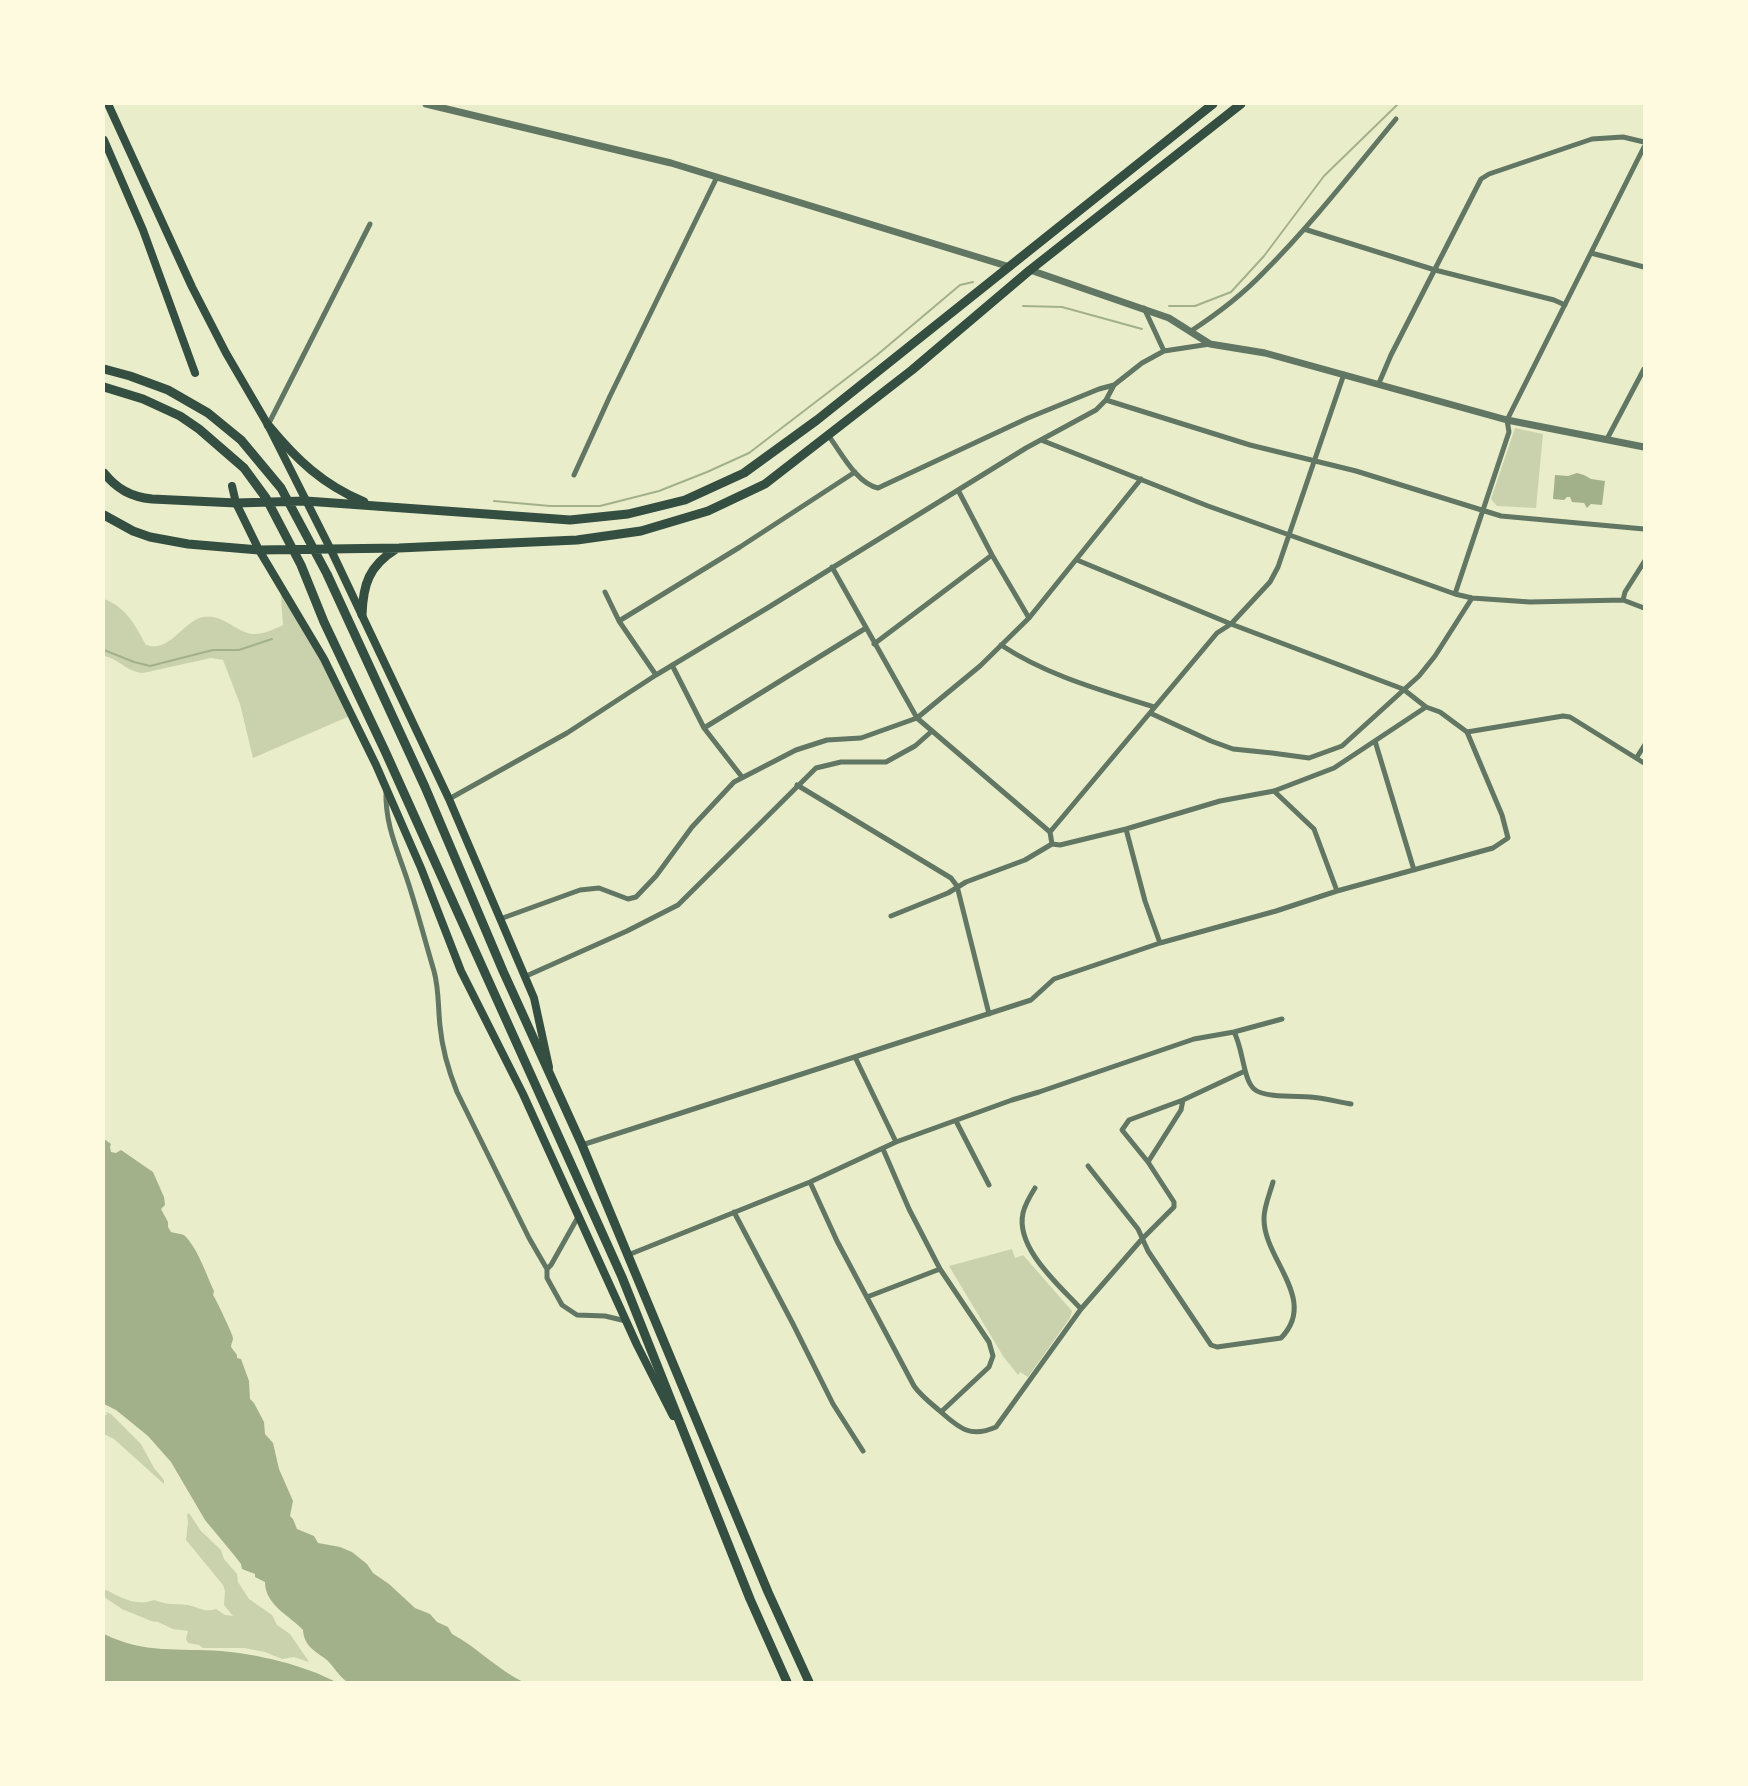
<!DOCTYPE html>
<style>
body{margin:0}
#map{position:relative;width:1748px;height:1786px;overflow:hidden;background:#e9edc9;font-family:"Fira Sans",sans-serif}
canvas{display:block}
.frame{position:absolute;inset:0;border:105px solid #fefae0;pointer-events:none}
</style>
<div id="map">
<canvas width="1748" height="1786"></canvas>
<div class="frame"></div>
</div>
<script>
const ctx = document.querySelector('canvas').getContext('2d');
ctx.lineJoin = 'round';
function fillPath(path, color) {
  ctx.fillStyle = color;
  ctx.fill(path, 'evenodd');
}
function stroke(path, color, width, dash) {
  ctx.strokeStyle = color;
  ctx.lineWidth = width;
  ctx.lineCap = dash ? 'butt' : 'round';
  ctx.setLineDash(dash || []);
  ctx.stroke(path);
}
const green = new Path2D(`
 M1515,428L1543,434L1536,508L1497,506L1491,499Z
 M280,585L352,715L253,758L240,704L223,660L211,658L143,673C127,672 119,659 104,656V599C126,607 135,625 146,645C170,653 182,622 203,617C221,613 235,631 252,634C263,635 274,629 283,625Z
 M1012,1249L1015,1258L1023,1255L1072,1311L1070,1318L1028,1377L1020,1372L1018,1375L1003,1356L949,1266Z
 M106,1412L111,1414L141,1444L154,1468L164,1480V1484L114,1439L104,1434V1415H107Z
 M189,1513L201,1531L221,1550L224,1559L237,1574L238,1582L249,1599L272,1615L277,1625L290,1634L309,1662L294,1657L282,1659L265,1652L244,1648H203L199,1645L188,1643L186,1639L188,1631L173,1629L158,1622L151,1621L122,1609L104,1597V1589C121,1597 135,1607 154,1600C171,1606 172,1603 188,1605C198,1607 205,1613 216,1609L225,1615L233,1616L224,1605L225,1591L223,1585L186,1540L188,1522L187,1515Z`);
const water = new Path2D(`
 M1577,473L1584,475L1591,479L1605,481L1602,505L1591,504L1587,508L1584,503L1572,502L1570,497H1567L1564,500L1553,499L1555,475L1568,476Z
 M104,1139L111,1144L110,1147L111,1152L116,1153L121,1150L153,1172L164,1197L165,1205L161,1209L168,1222V1227L171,1232C176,1234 182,1233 185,1236C198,1249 206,1274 214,1291L213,1295C215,1297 233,1335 233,1338C233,1341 231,1344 231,1347L237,1355V1358L241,1359L249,1381L250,1399L254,1403L264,1422L265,1434L273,1443L279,1469L293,1501L290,1516L293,1519L297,1529L314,1536L318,1543L340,1547L352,1552L367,1564L373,1573L389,1584L415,1608L430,1614L437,1622L448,1627L452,1634C478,1648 497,1669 523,1682H347C339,1676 334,1667 327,1660C315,1651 304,1646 303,1630C289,1615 265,1605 265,1582L255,1577V1574L242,1569L241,1564L234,1555L205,1520L171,1462L148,1436L116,1410L104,1404Z
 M104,1634C144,1654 179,1648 221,1651C257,1654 304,1665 336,1682H104Z`);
const stream = new Path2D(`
 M1023,306L1062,307L1142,329
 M1169,306H1195L1231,292L1264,256L1324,176L1398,104
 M494,501L550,506H600L659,491L707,472L749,453L877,355L960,285L973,282
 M104,650L134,662L150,666L213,650H239L272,639`);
const minor = new Path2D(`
 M1304,229L1435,270L1554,300L1565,305
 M1591,253L1644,267
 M1144,308L1164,351
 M1191,331C1217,314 1242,295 1263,273C1311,225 1353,171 1396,119
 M1379,383L1391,355L1481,179L1489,174L1592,139L1623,137L1644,142
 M1106,400L1250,445L1356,471L1501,516L1644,529
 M268,425L370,224
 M828,435C841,452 856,483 878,488L1028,418L1099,389L1114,385
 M1607,439L1644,369
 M1041,440L1208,506L1455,594L1472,598L1530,602L1623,600L1644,608
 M574,475L610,396L717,177
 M958,490L992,555L1029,618
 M832,567L917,718L1050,832L1052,844
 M605,592L619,621L656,675
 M1455,594L1509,432L1507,420L1644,147
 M1623,600L1625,592L1644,562
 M619,621L740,547L855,472
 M874,644L992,555
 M1001,645C1048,676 1101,690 1154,707
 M672,665L704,728L742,777
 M1150,713L1211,741L1233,749L1272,753L1309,758L1342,746L1419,676L1435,656L1472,598
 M704,728L866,628
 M1467,732L1563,716L1570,717L1644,763
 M1375,741L1414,870
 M1637,757L1644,746
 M797,785L951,878L957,886L989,1014
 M386,791C385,824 397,849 407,879C417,909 425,941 434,971C439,989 438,1007 440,1026C442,1047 449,1072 457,1092L529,1238L547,1269V1278L562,1305L577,1315L605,1316L626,1321
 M1274,791L1314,829L1337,891
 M449,799L567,733L656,675L769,607L1026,448L1096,410L1106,400L1114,385L1142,363L1164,351L1210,344
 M1126,829L1145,901L1160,943
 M1050,832L1217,633L1231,624L1270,582L1278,567L1344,374
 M891,916L948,893L966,882L1025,860L1052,844L1060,845L1126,829L1220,801L1274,791L1334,768L1426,707
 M500,919L580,890L599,888L628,899L636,897L656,876L692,827L734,782L796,750L827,740L861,738L917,718L980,666L1029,618L1141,479
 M524,977L627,931L678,905L816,768L841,762H886L915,746L932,731
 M1234,1032C1243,1048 1243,1079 1254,1089C1264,1098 1296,1096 1310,1097C1324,1098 1338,1102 1351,1104
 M855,1057L896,1142
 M956,1121L989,1185
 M582,1145L1031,1000L1054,979L1160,943L1276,911L1337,891L1493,848L1508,838L1502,815L1467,732L1440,712L1426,707L1403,689L1231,624L1077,560
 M883,1149L909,1209L940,1269L989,1342L993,1356L989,1367L941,1412
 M1148,1162L1181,1110L1183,1100
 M1088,1166L1138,1229L1148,1251L1211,1345L1217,1347L1281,1338C1319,1299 1263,1259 1264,1218C1264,1207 1270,1193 1273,1182
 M810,1182L837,1241L914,1386C922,1397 931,1403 941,1412C960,1429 971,1438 996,1427L1081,1309L1142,1239L1174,1207V1202L1148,1162L1122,1130L1129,1120L1183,1100L1245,1071
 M1035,1188C1030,1196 1025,1204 1023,1213C1015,1248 1060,1286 1081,1309
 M734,1212L793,1324L833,1404L863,1451
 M628,1255L810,1182L896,1142L1012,1100L1039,1092L1194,1039L1234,1032L1282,1019
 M547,1269L551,1265L578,1217
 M867,1297L940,1269`);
const tertiary = new Path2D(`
 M426,104L671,163L1010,267
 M1030,270L1169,318L1210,344L1265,353L1507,420L1644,447`);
const primary = new Path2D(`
 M108,104L192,287L226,353L268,425L331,550L449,799L534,998L549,1067
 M104,140L143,230L195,373
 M232,486L236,503L259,550L324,659L376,765L421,868L461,971L523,1094L637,1345L673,1416`);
const trunk = new Path2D(`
 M104,369L130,376L168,390L208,413L241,440L281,488L327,574L425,787L503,971L582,1145L768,1592L809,1682
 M104,387L143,399L180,416L199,429L244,468L266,498L301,565L324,622L385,751L622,1277L750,1599L787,1682
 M268,425C297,460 322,484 364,502
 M104,473C117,489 131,497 152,499L236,503L306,501L570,520L628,514L685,500L744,473L817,420L1213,104
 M104,515L133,531L150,537L188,544L259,550L399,548L577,540L641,531L708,511L765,484L912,370L1030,270L1241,104
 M362,615C363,584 369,566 396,549`);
fillPath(green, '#cad2ad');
fillPath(water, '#a3b18a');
stroke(stream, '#a3b18a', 2);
stroke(minor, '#617663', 5);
stroke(tertiary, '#617663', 7);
stroke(primary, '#344e41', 8);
stroke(trunk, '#344e41', 9);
</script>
